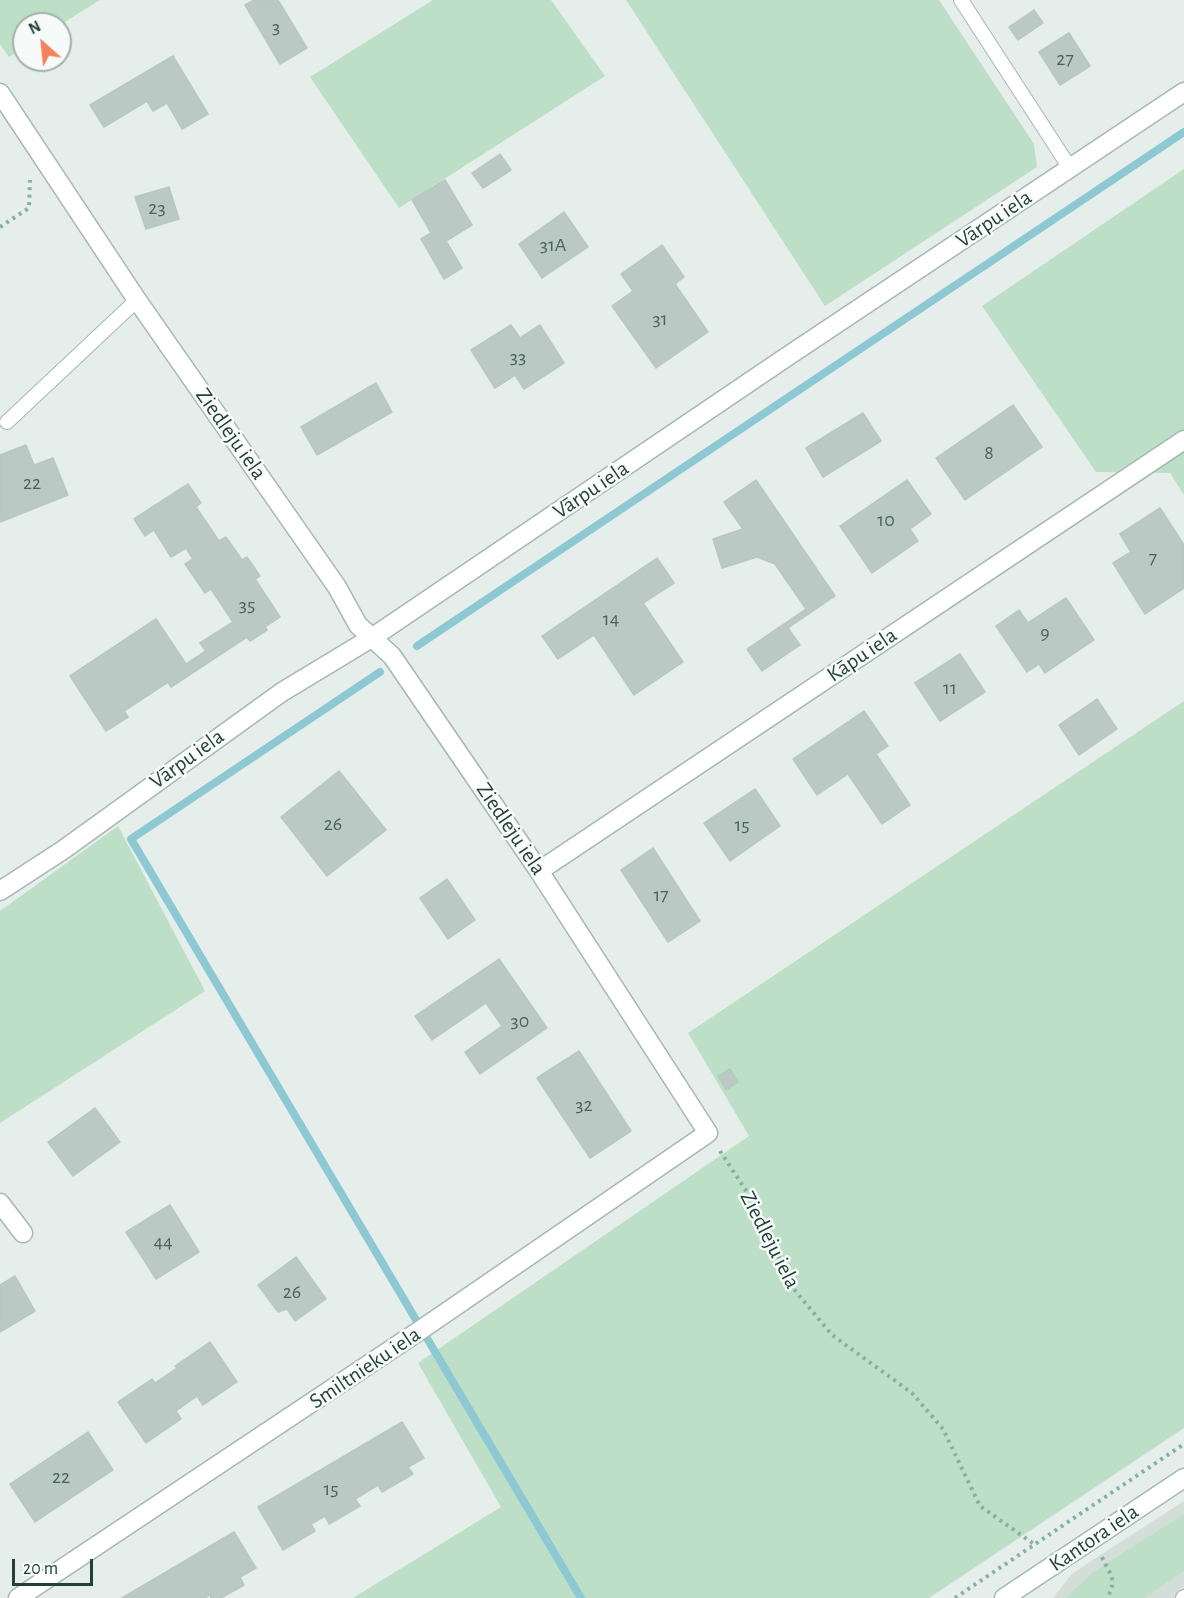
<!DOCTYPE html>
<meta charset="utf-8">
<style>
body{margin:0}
#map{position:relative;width:1184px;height:1598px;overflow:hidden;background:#e5eeea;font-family:"Alegreya Sans",sans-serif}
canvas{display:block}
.north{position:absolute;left:12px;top:12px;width:60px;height:60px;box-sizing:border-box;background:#f6faf8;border:2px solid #a2b0ac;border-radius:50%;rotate:333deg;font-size:16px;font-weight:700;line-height:24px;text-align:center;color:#244139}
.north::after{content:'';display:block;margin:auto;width:21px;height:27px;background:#f3835e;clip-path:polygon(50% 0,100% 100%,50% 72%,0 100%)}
.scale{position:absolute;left:12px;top:1559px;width:81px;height:27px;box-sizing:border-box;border:3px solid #244139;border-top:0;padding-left:8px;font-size:18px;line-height:21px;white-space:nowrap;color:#244139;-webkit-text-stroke:4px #f6faf8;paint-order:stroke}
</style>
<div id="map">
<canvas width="1184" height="1598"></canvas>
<div class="north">N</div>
<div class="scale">20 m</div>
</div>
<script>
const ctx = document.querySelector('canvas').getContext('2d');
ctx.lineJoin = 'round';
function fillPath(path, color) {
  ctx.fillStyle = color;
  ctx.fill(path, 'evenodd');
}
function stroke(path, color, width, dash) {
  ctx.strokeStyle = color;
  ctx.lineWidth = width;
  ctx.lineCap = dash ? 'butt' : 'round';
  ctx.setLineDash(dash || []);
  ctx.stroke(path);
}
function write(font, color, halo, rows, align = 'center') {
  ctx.font = font + ' "Alegreya Sans",sans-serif';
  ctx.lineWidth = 5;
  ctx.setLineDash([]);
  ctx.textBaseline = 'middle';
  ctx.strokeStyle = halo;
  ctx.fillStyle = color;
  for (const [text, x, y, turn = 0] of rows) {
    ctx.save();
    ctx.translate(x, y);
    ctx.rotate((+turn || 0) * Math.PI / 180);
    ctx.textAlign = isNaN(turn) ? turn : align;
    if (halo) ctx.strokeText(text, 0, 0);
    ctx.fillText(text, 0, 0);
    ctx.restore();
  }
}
const built = new Path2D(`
 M1184,1501V1598H1053L1071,1575L1088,1563Z`);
const green = new Path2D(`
 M0,0H100L60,25L24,24V47L9,57L0,44Z
 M433,0H551L605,76L399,208L310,77Z
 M626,0H939L1034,144L1037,167L825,306Z
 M1184,169V495L1170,473L1096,472L982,306Z
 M1184,701V1428L929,1598H353L501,1507L418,1363L749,1136L688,1033Z
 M118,826L205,991L0,1123V911Z
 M1184,1514V1571L1145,1598H1066L1092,1573Z`);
const stream = new Path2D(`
 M417,646L1184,132
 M380,672L131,839L581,1598`);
const building = new Path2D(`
 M254,0H278L307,48L280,64L245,5Z
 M1034,10L1043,23L1018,40L1009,27Z
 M1069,33L1090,66L1060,85L1039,52Z
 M173,56L208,114L182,129L167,103L153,111L147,101L104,127L90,105Z
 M500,154L511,170L483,188L472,173Z
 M445,180L472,225L446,241L462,268L444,279L421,239L431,233L412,200Z
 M169,187L179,219L146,229L135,197Z
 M564,212L588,247L542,278L519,244Z
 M662,245L684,277L675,284L708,332L656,368L612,306L633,291L621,274Z
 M511,325L520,338L540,325L564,363L524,389L515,375L495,388L471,350Z
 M376,383L392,412L317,455L301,427Z
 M1013,405L1042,447L965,500L936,458Z
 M863,413L881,441L823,477L806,448Z
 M26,445L34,465L53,458L68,495L0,522V455Z
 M756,480L835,596L788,628L800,645L762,671L747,649L806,609L775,564L757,557L722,568L713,539L743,529L724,502Z
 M907,480L931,514L910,529L918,541L872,573L840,526Z
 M188,484L201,503L196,507L219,541L226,537L242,560L247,557L260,576L255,579L280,617L265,627L267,630L250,641L247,637L171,687L168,682L124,711L128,717L106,731L70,676L156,619L186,664L206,651L200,643L233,622L211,589L205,593L185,564L193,559L186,548L171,557L154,530L145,536L134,519Z
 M1160,508L1184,545V588L1145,614L1113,563L1131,552L1120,534Z
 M657,558L674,583L643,603L683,662L634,695L594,635L558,659L542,636Z
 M1066,598L1094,640L1045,673L1039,664L1027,672L996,626L1019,610L1028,623Z
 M960,654L985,692L940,721L915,683Z
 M1097,699L1117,729L1079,755L1059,725Z
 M864,711L888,746L876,754L910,805L882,824L848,774L817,795L793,759Z
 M339,771L386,830L327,876L281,817Z
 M755,789L780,826L730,861L704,823Z
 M653,848L700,921L668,942L621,870Z
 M447,879L475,920L448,939L420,898Z
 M499,959L547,1028L480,1074L465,1052L502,1026L486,1003L432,1040L415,1016Z
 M579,1051L631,1131L590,1158L537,1078Z
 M730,1069L738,1082L726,1090L718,1076Z
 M95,1108L120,1142L73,1176L48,1142Z
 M170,1205L199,1252L156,1279L126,1232Z
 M296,1257L326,1299L295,1321L287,1309L278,1312L258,1285Z
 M15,1276L35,1311L0,1332V1285Z
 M210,1342L237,1382L203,1405L197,1396L176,1411L181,1419L146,1443L118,1402L152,1379L155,1383L177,1368L175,1366Z
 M402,1422L424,1458L408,1467L413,1474L382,1492L378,1485L355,1499L360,1506L329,1524L325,1516L311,1524L315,1531L283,1550L258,1507Z
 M88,1432L113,1470L35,1522L10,1484Z
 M234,1532L256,1568L240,1577L244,1585L221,1598H211L210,1595L205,1598H122Z`);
const path = new Path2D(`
 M0,227L29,208L30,180
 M720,1151L753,1201L793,1288L832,1335L912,1393L943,1429L980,1506L1034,1544
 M1102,1557C1110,1575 1118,1579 1107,1598
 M955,1598L1184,1444`);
const lane = new Path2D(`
 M961,0L1070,168
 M7,422L137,300
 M1183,1598L1184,1597`);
const street = new Path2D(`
 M0,93L137,300L337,587L358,625L392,656L539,871L708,1133L422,1329L18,1598
 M539,871L1184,440
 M0,891L63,850L282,692L373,637L782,360L1184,92
 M0,1203L23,1233`);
const secondary = new Path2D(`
 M1004,1598L1184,1478`);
const numberNames = [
 ["3",276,27],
 ["27",1065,59],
 ["23",157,208],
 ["31A",553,245],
 ["31",660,319],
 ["33",518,357],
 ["8",989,453],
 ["22",32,483],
 ["10",886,520],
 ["7",1153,558],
 ["35",247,605],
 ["14",611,619],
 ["9",1045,633],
 ["11",950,688],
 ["26",333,824],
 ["15",742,825],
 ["17",661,895],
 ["30",520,1021],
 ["32",584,1105],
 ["44",163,1242],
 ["26",292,1292],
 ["22",61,1477],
 ["15",331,1489]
];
const streetNames = [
 ["Vārpu iela",994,219,-34],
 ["Ziedleju iela",231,434,55],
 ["Vārpu iela",591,490,-34],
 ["Kāpu iela",862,655,-34],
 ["Vārpu iela",187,759,-36],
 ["Ziedleju iela",511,829,56],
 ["Ziedleju iela",770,1240,63],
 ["Smiltnieku iela",365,1368,-34],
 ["Kantora iela",1094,1538,-34]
];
fillPath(built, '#d3ded9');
fillPath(green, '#bedfc7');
stroke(stream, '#8dc8d3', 8);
fillPath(building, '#bac9c3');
stroke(building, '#b7c8c1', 1.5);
stroke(lane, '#a7b7b1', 16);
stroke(street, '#a7b7b1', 21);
stroke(secondary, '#a3bab2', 21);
stroke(path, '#85b2a4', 4, [3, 4.5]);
stroke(lane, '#fff', 14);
stroke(street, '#fff', 18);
stroke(secondary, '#fff', 18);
write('20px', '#4a635c', null, numberNames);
write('22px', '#244139', '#f6faf8', streetNames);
</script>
